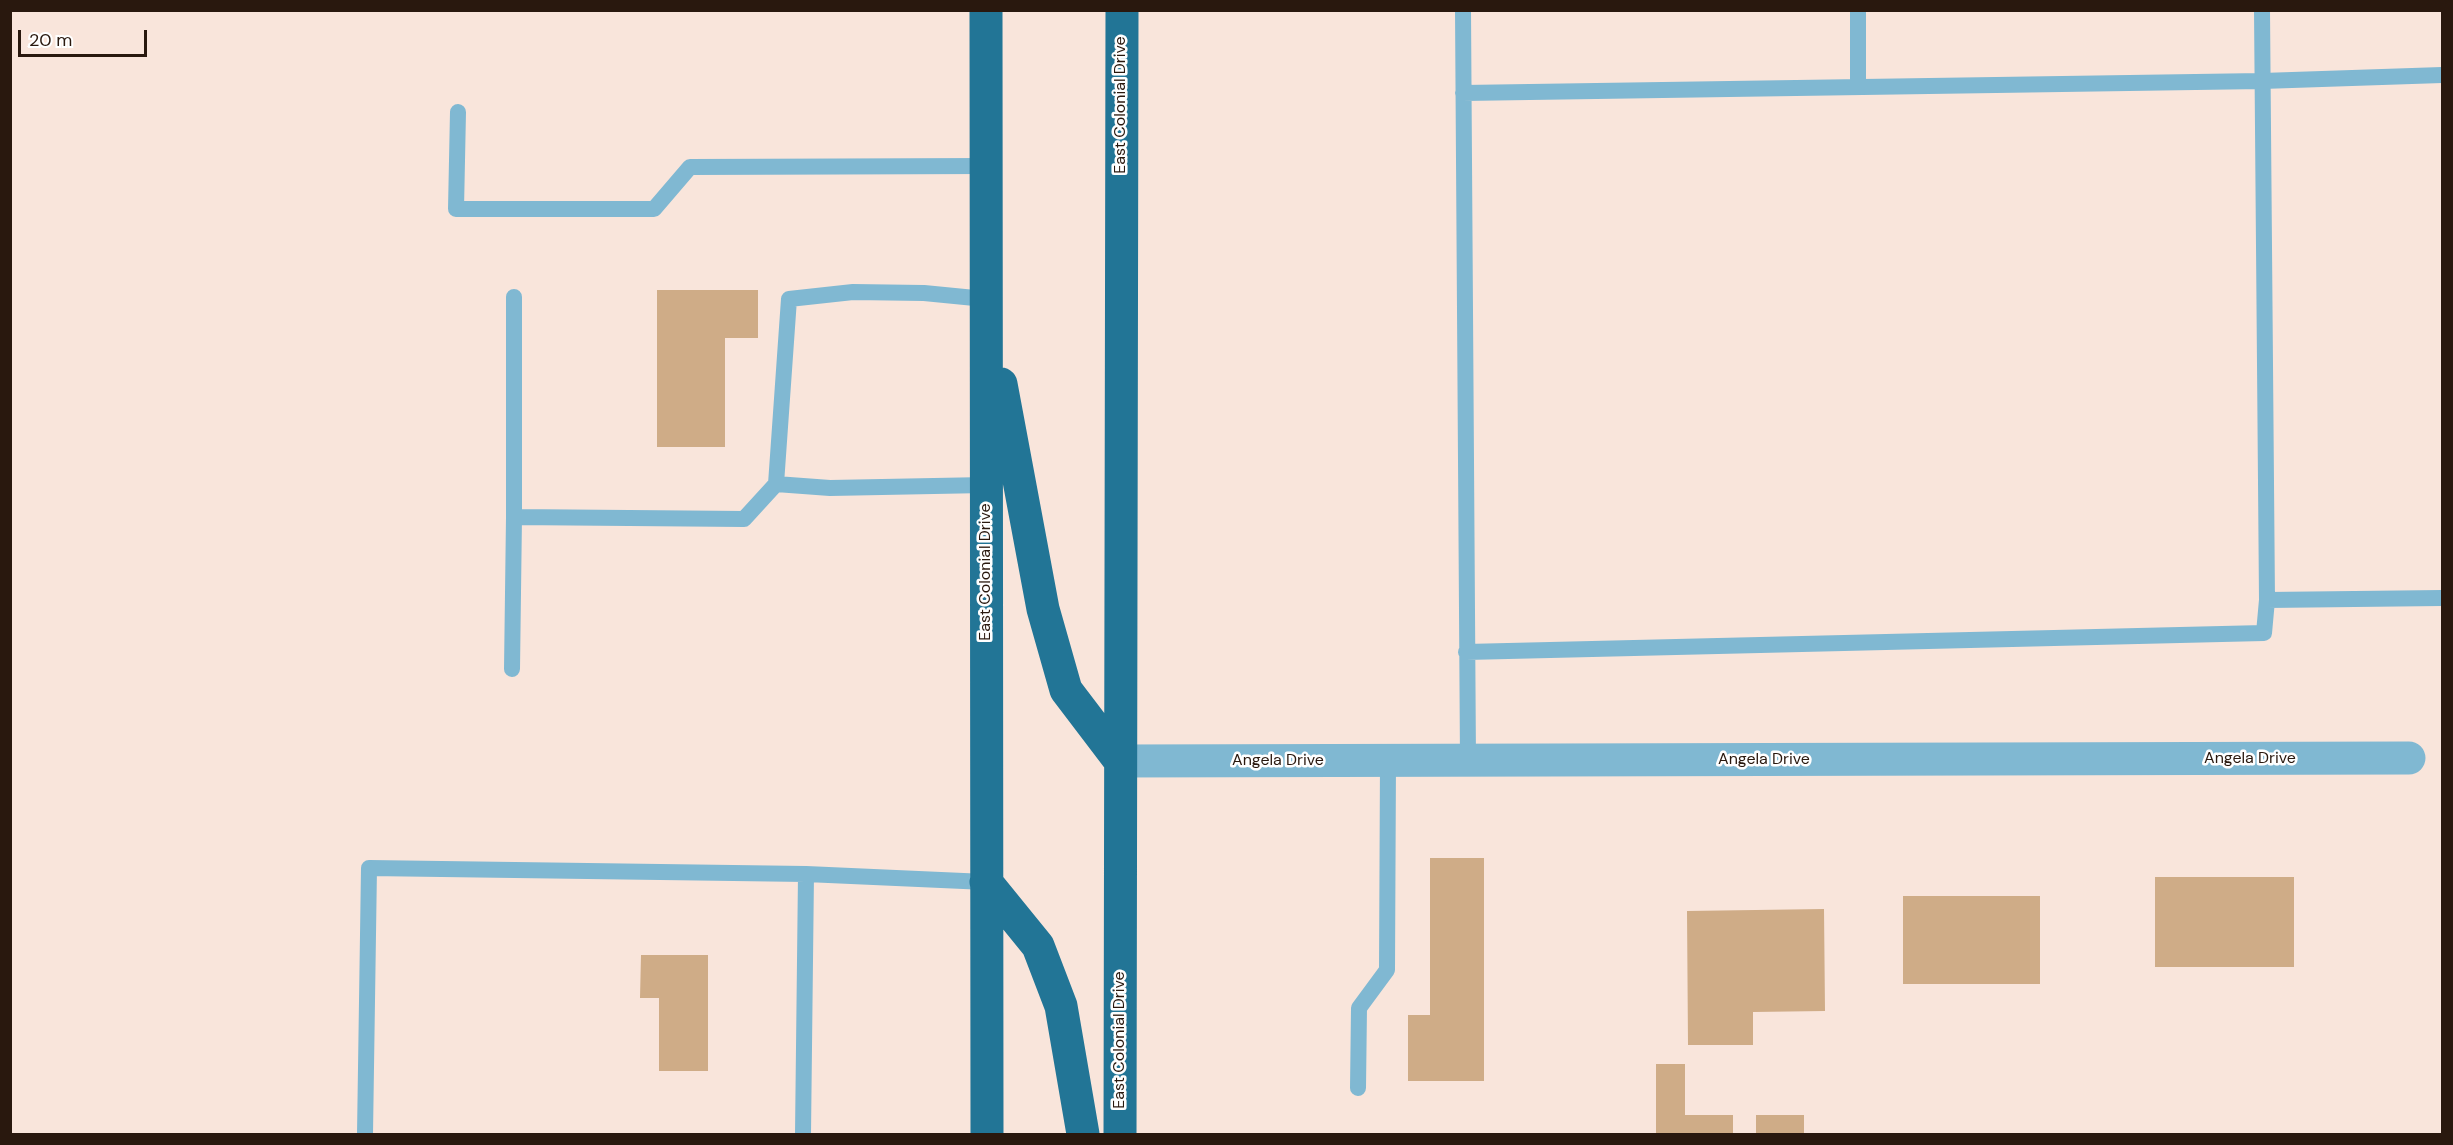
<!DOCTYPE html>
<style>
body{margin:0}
#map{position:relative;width:2453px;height:1145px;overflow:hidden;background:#f9e5db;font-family:"DM Sans",sans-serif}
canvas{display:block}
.frame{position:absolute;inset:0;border:12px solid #29180e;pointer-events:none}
.scale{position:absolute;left:18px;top:30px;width:129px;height:27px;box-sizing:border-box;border:3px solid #29180e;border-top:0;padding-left:8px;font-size:18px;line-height:21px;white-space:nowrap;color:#29180e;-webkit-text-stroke:4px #fff;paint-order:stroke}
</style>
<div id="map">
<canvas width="2453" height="1145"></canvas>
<div class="frame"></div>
<div class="scale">20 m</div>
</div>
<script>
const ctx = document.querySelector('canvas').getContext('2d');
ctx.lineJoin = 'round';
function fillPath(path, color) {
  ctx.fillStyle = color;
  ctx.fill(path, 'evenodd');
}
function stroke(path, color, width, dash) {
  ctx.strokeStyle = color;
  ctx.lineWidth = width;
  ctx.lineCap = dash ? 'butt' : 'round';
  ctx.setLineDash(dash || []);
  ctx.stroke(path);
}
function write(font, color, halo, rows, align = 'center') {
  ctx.font = font + ' "DM Sans",sans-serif';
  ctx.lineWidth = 5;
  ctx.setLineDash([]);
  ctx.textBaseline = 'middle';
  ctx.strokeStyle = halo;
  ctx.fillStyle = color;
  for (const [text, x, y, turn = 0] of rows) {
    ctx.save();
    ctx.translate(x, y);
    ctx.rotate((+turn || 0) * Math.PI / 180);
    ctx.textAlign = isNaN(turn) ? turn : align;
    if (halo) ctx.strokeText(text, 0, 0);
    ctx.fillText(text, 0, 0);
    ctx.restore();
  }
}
const building = new Path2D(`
 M657,290H758V338H725V447H657Z
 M1430,858H1484V1081H1408V1015H1430Z
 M2155,877H2294V967H2155Z
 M1903,896H2040V984H1903Z
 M1824,909L1825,1011L1753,1012V1045H1688L1687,911Z
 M641,955H708V1071H659V998H640Z
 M1656,1064H1685V1115H1733V1134H1656Z
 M1756,1115H1804V1134H1756Z`);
const lane = new Path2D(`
 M1463,10L1468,761
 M1858,10V87
 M2262,10L2267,600
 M1463,93L2262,81L2442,75
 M458,112L456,209H654L690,167L986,166
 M514,297V517
 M776,484L789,299L853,292L924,293L985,299
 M1466,652L2264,633L2267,600L2442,598
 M512,669L514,517L744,519L776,484L830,488L986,485
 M1358,1088L1359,1008L1387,970L1388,761
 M365,1134L369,868L806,874L986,882
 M803,1134L806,874`);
const street = new Path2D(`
 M1120,761L2409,758`);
const highway = new Path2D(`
 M986,10L987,1134
 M1001,384L1043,609L1066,690L1120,761
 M986,882L1038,946L1061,1006L1083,1134
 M1120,1134L1122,10`);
const streetNames = [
 ["East Colonial Drive",1121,105,-90],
 ["East Colonial Drive",986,572,-90],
 ["Angela Drive",2250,759],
 ["Angela Drive",1764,760],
 ["Angela Drive",1278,761],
 ["East Colonial Drive",1120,1040,-90]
];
fillPath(building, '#cfac87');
stroke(lane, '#80b8d2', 16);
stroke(street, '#80b8d2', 33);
stroke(highway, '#227596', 33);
write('16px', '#29180e', '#fff', streetNames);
</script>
